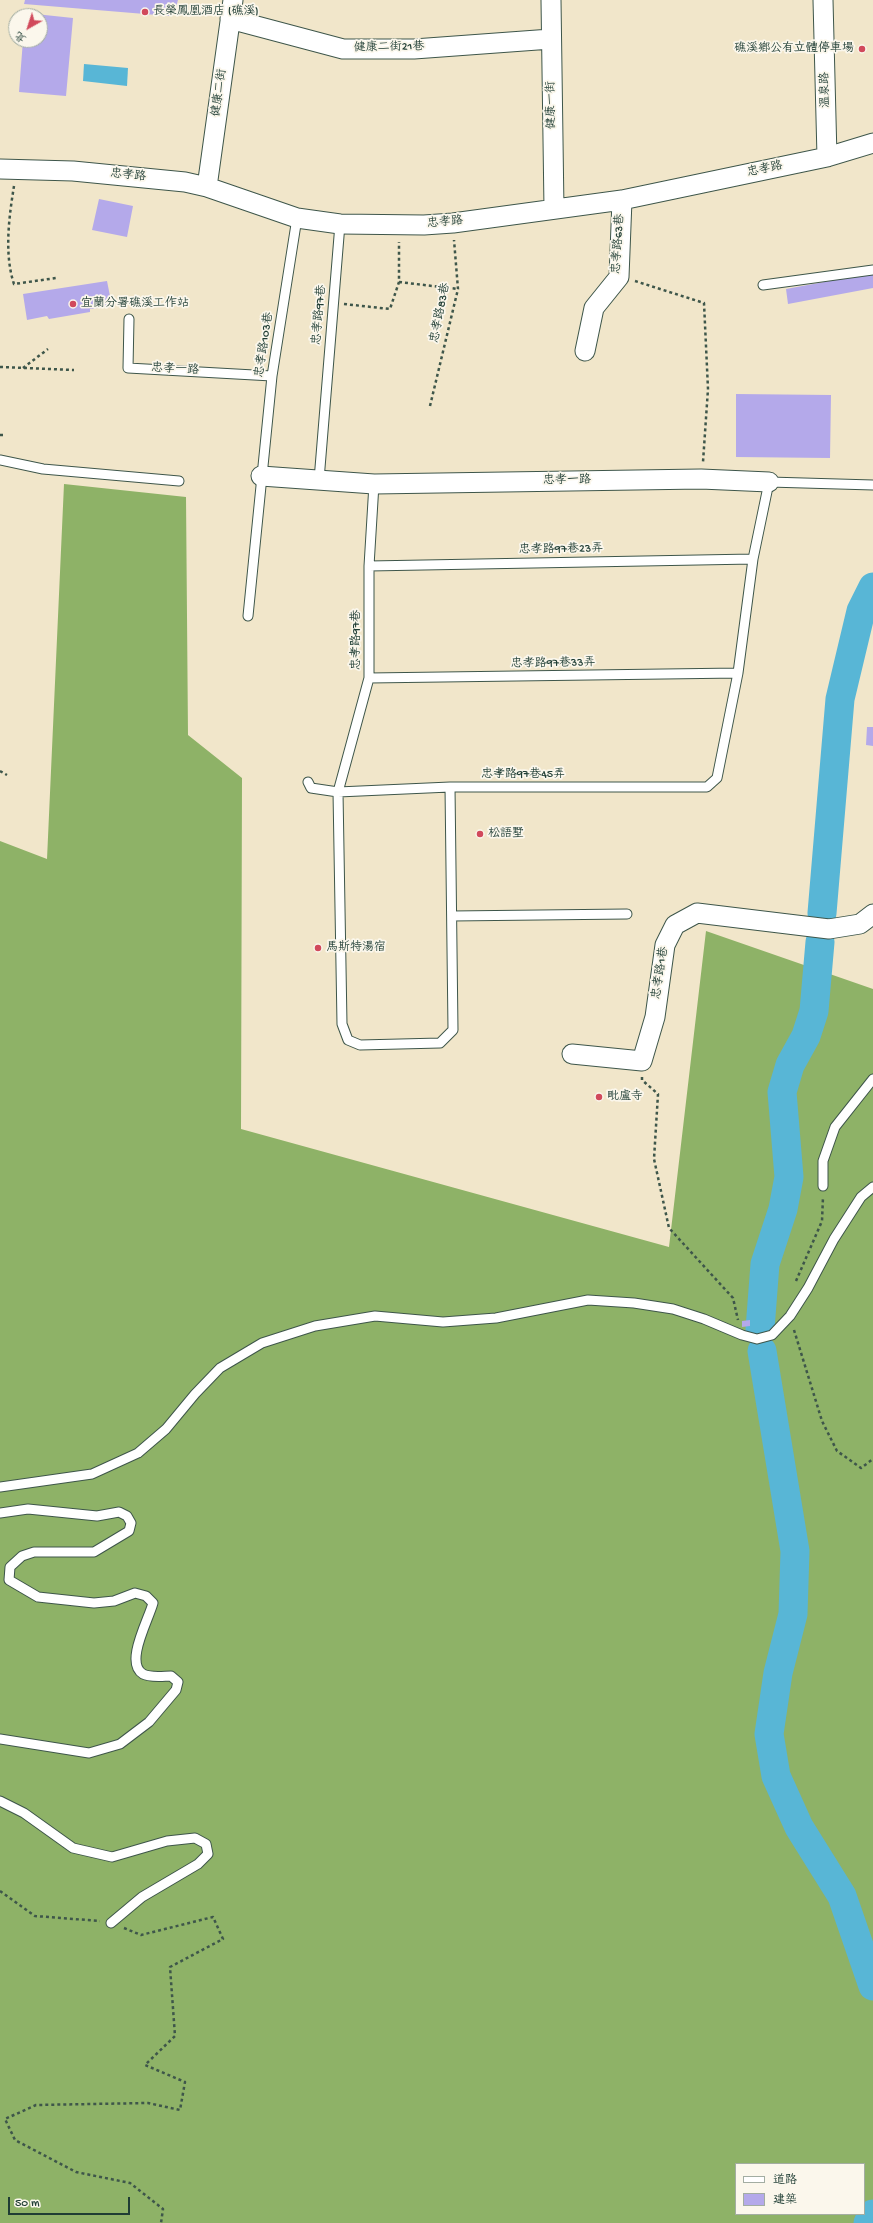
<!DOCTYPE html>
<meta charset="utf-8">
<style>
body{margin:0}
#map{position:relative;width:873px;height:2223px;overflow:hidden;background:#f1e6ca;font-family:"Gochi Hand","LXGW WenKai TC",sans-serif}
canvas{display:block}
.legend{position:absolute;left:735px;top:2163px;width:130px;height:52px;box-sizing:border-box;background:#fbf7ec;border:1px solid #a3ada2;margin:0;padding:5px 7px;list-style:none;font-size:12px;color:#1f3d34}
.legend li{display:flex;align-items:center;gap:8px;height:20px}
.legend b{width:20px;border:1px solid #a3ada2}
.north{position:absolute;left:8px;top:8px;width:40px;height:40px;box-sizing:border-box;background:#fbf7ec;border:1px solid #a3ada2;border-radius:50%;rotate:219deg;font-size:11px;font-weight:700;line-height:16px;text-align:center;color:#1f3d34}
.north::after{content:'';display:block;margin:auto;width:14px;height:18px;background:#d1495b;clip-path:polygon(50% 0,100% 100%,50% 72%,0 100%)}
.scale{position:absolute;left:8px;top:2197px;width:122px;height:18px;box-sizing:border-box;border:2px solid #1f3d34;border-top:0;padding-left:5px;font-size:12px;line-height:14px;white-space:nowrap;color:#1f3d34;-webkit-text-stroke:3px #fbf7ec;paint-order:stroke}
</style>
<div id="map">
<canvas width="873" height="2223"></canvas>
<ul class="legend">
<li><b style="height:5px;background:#fff"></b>道路</li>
<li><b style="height:11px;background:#b4a9ea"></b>建築</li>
</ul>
<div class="north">北</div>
<div class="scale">50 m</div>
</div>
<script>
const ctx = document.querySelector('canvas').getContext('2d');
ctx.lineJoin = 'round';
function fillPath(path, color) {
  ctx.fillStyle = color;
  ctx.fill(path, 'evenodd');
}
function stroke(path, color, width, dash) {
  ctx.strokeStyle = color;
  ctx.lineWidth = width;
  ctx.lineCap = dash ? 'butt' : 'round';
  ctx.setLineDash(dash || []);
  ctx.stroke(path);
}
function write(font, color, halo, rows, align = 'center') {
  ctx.font = font + ' "Gochi Hand","LXGW WenKai TC",sans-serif';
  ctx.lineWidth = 3.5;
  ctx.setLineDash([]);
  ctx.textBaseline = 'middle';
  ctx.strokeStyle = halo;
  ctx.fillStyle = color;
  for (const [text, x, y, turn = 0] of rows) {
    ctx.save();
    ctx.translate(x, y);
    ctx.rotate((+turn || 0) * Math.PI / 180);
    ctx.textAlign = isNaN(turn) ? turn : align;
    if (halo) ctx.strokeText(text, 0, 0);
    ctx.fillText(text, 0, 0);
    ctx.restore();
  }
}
const forest = new Path2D(`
 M64,484L186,497L188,735L242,778L241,1129L669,1247L706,931L873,989V2223H0V841L47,859ZM736,2164H864V2214H736Z`);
const water = new Path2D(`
 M84,64L128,68L127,86L83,81Z`);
const river = new Path2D(`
 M822,913L840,699L861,611L873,587
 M760,1329L765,1264L783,1209L789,1177L782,1092L790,1065L806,1036L814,1011L820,942
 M762,1351L795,1551L793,1614L778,1673L769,1734L776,1776L799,1827L842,1896L873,1986
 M868,2223L873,2214`);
const building = new Path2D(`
 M25,0H178L176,7L169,8V16L24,4Z
 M26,13L73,18L66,96L19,92L23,40H40V16H26Z
 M99,199L133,206L127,237L92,230Z
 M873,273V288L788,304L786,289Z
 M107,281L112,306L90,309V312L49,319L47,316L27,320L23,294Z
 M736,394L831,395L830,458L736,457Z
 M867,727H873V746L866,745Z
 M750,1320V1326L742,1327V1321Z`);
const path = new Path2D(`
 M14,186C9,217 4,254 14,284L56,278
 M635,281L704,303L708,389L703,462
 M399,282L458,289
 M344,304L390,309L399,282V242
 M0,367L74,370
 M23,368L48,349
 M430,406L458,289L454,240
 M0,435H3
 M0,771L7,775
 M642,1077V1080L658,1094L654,1159L669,1228L733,1298L738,1320
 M796,1281L822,1221L823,1197
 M794,1330L822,1421L837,1451L861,1468L873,1459
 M0,1891L35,1916L100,1921
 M124,1928L141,1935L213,1917L223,1939L170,1967L175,2036L145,2065L185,2082L180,2110L148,2103L36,2105L5,2119L15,2140L76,2172L130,2183L163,2209L161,2223`);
const service = new Path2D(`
 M763,285L873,270
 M129,319L128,368L272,376
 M0,460L43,469L179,481
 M319,480L340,224
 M374,484L369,566V678L338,792L342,1024L348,1040L360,1045L440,1043L453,1030L450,787
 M369,566L753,559
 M248,616L272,376L297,218
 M369,678L738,673
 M308,782L311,788L338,792L450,787H707L717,778L738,673L753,559L769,482L873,485
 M452,916L627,914
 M823,1186V1161L835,1127L873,1079
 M0,1487L92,1474L138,1453L166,1429L195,1394L220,1368L262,1343L315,1326L375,1316L443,1322L496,1318L588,1300L634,1303L673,1309L704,1319L742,1335L757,1339L772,1335L790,1316L808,1288L834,1239L861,1197L873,1187
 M0,1513L28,1509L97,1516L119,1512L127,1516L131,1523L129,1531L94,1552H34L22,1556L10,1567L9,1580L38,1597L94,1603L114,1601L135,1593L146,1596L153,1603C149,1619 124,1663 143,1674C150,1678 164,1676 171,1676L178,1682L176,1690L149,1722L120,1744L89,1753L0,1739
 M0,1801L24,1813L73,1848L112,1857L167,1841L195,1838L206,1844L208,1854L198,1864L142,1897L111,1923`);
const minor = new Path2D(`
 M551,0L554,209
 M823,0L827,157
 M230,19L343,49H414L551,39
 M0,169L73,171L185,182L207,187L297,218L340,224L424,225L453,223L622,200L827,157L873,143
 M207,187L233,0
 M585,351L594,308L619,277L622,200
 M261,476L374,484L701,479L769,482
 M572,1054L642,1061L655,1017L665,945L675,925L697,913L829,929L860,924L873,914`);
const markers = [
 [145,12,4,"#d1495b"],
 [862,49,4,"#d1495b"],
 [73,304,4,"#d1495b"],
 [480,834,4,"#d1495b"],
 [318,948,4,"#d1495b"],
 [599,1097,4,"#d1495b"]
];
const poiNames = [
 ["長榮鳳凰酒店 (礁溪)",153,12],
 ["礁溪鄉公有立體停車場",854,49,"right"],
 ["宜蘭分署礁溪工作站",81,304],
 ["松語墅",488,834],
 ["馬斯特湯宿",326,948],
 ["毗盧寺",607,1097]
];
const streetNames = [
 ["健康二街21巷",389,48,-1],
 ["溫泉路",826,90,-91],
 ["健康二街",220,93,-82],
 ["健康一街",552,105,-91],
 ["忠孝路",765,170,-12],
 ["忠孝路",128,176,6],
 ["忠孝路",445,223,-5],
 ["忠孝路63巷",619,244,-86],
 ["忠孝路83巷",441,313,-79],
 ["忠孝路97巷",320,315,-85],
 ["忠孝路103巷",265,345,-81],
 ["忠孝一路",175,370,3],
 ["忠孝一路",567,481,-1],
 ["忠孝路97巷23弄",561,550,-1],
 ["忠孝路97巷",357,640,-90],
 ["忠孝路97巷33弄",553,664,-1],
 ["忠孝路97巷45弄",523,775],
 ["忠孝路1巷",661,973,-81]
];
fillPath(forest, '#8eb267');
fillPath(water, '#58b6d6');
stroke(river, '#58b6d6', 29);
fillPath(building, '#b4a9ea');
stroke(service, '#3e564a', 11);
stroke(minor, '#3e564a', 21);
stroke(path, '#3e564a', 2.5, [3, 3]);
stroke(service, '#fff', 9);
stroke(minor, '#fff', 19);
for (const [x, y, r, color] of markers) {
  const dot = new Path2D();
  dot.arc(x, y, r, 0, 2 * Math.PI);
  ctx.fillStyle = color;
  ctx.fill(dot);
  stroke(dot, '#fbf7ec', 1.5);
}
write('12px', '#1f3d34', '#fbf7ec', poiNames, 'left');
write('12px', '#1f3d34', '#fbf7ec', streetNames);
</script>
